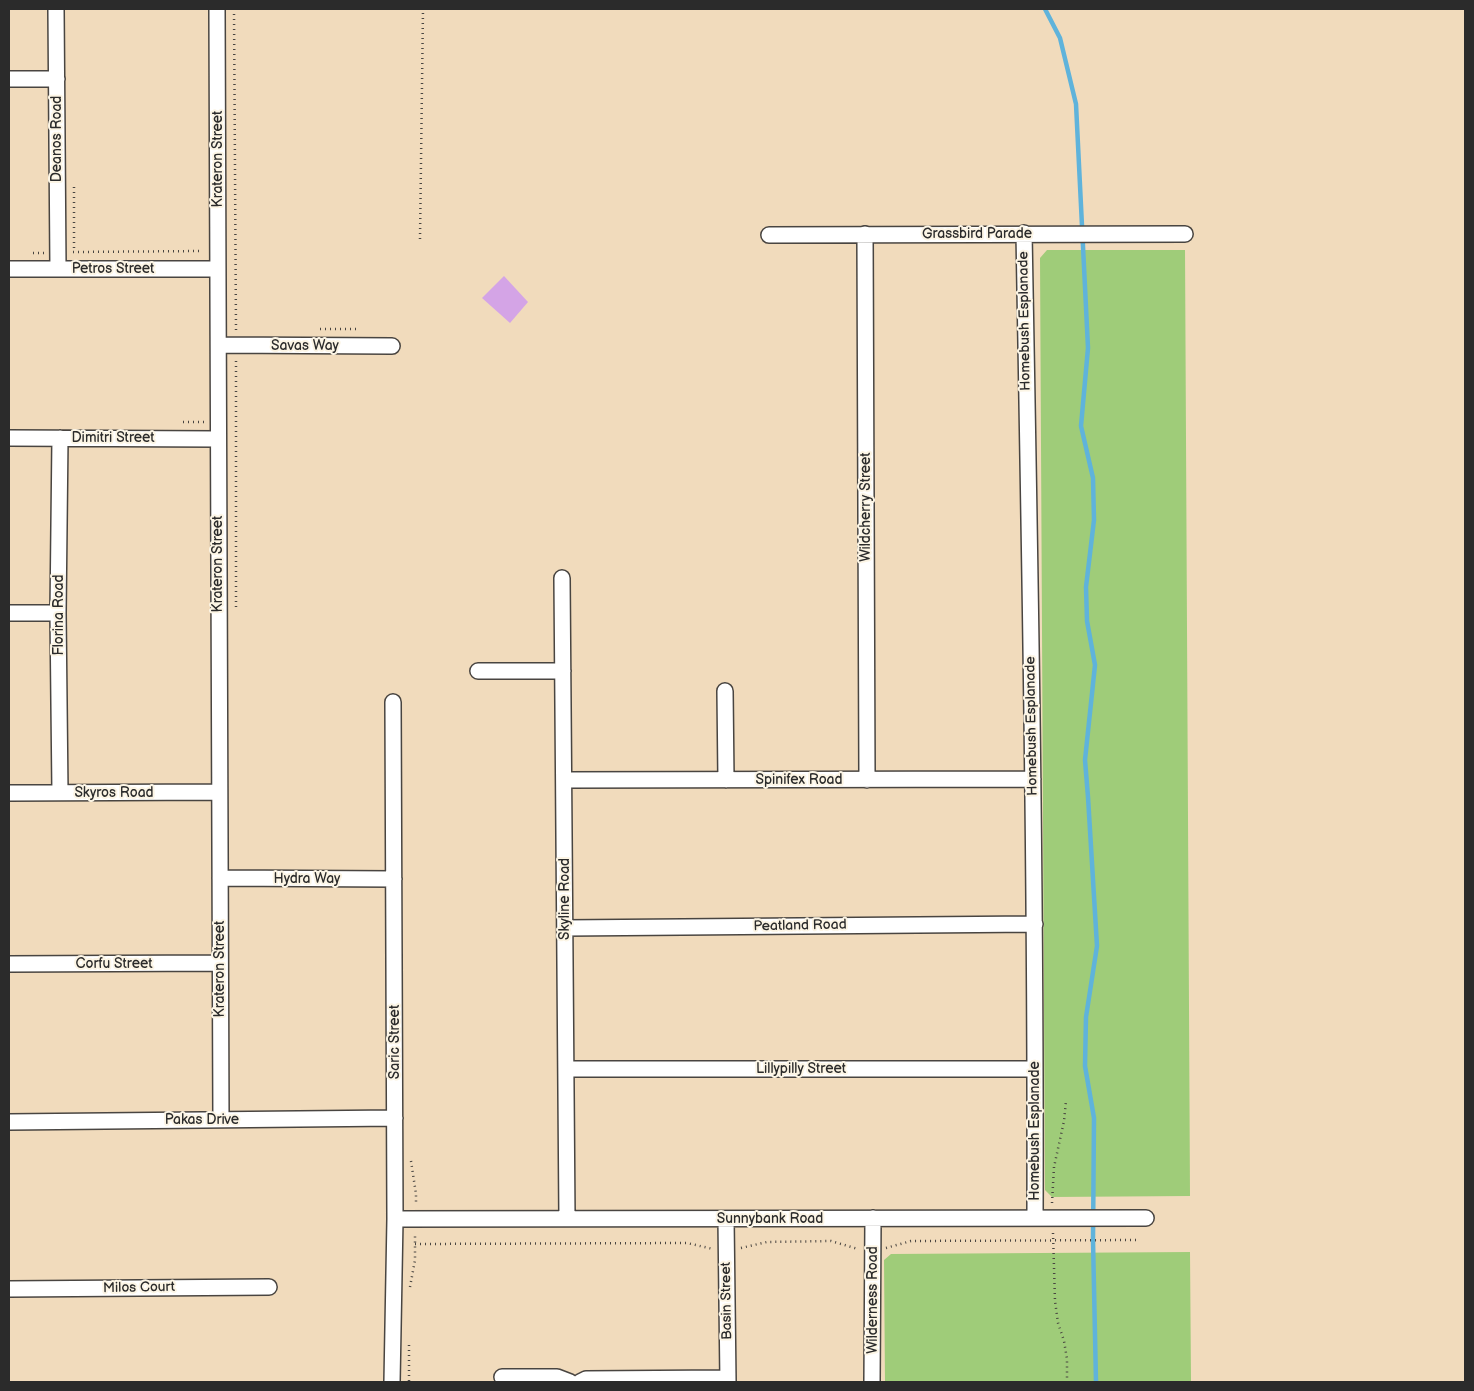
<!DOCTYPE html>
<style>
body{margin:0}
#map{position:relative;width:1474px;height:1391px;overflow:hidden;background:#f1dbbc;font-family:"Balsamiq Sans",sans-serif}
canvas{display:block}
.frame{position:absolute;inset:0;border:10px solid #2b2b2b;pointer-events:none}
</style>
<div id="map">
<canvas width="1474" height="1391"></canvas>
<div class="frame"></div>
</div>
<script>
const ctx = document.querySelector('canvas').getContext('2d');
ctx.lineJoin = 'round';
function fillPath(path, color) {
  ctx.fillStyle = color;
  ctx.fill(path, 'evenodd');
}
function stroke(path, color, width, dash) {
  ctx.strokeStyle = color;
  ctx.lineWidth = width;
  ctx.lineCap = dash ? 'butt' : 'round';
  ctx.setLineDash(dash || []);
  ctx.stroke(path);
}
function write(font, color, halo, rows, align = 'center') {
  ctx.font = font + ' "Balsamiq Sans",sans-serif';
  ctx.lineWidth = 4;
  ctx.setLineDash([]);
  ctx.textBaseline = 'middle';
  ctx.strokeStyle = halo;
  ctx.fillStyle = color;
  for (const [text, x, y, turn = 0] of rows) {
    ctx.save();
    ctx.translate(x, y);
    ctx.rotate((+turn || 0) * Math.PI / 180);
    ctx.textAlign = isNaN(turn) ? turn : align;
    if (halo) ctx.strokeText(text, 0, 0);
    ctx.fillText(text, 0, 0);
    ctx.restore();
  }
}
const green = new Path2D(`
 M1047,250H1185L1190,1196L1052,1197L1045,1190L1040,258Z
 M1190,1252L1191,1382H885L884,1260L891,1254Z`);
const stream = new Path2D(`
 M1045,9L1060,38L1076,104L1088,348L1081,426L1093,478L1094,520L1086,587L1087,621L1095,665L1085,760L1088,797L1097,946L1086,1017L1085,1066L1094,1118L1093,1240L1096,1382`);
const building = new Path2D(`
 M504,276L528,302L510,323L482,298Z`);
const path = new Path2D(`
 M234,9L236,330
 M420,239L423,9
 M74,248V187
 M73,252L203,251
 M33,253H45
 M320,329H356
 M183,422H204
 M236,607V360
 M411,1161L416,1194V1205
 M1052,1203L1054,1167L1064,1121L1066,1101
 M1053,1233L1055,1301L1058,1323L1064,1341L1067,1359V1382
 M415,1244L687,1243L713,1249
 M741,1248L767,1242L831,1241L858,1249
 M886,1248L911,1241L1139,1240
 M410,1287L415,1260V1233
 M409,1345V1382`);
const minor = new Path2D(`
 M56,9L58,269
 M217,9L221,1120
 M9,79H57
 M1024,233C1030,562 1036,890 1035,1218
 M865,234L867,780
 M769,235L1185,234
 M9,269H218
 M219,345L392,346
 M9,438L218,439
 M562,578L567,1219
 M9,613H58
 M478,671H563
 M725,691L726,780
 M564,780L1033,779
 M9,793L219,792
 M60,793L58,613L60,438
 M220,878L394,879
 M565,928L1035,924
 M9,964L220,963
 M566,1069H1035
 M9,1122L395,1118
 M395,1219L1146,1218
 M726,1219L728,1382
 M9,1289L269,1287
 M502,1377H557L570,1382
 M392,1382L395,1219L393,702
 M580,1382L586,1379L728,1378
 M872,1382L873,1218`);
const streetNames = [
 ["Deanos Road",57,139,-90],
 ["Krateron Street",218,159,-90],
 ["Grassbird Parade",977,234],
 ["Petros Street",113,269],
 ["Homebush Esplanade",1025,321,-91],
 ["Savas Way",305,346],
 ["Dimitri Street",113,438],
 ["Wildcherry Street",866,507,-90],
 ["Krateron Street",218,564,-90],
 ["Florina Road",59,615,-90],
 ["Homebush Esplanade",1032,726,-91],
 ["Spinifex Road",799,780],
 ["Skyros Road",114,793],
 ["Hydra Way",307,879],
 ["Skyline Road",565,899,-90],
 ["Peatland Road",800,926,-1],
 ["Corfu Street",114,964],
 ["Krateron Street",220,969,-90],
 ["Saric Street",395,1042,-90],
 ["Lillypilly Street",801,1069],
 ["Pakas Drive",202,1120],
 ["Homebush Esplanade",1035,1131,-90],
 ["Sunnybank Road",770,1219],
 ["Milos Court",139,1288,-1],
 ["Wilderness Road",873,1300,-90],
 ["Basin Street",727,1301,-91]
];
fillPath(green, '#9fcc79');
stroke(stream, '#5fb3db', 4.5);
fillPath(building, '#d4a4e6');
stroke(minor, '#494541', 18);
stroke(path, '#494541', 2.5, [1, 4]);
stroke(minor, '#fff', 15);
write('14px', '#2b2b2b', '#fcf5e5', streetNames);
</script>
